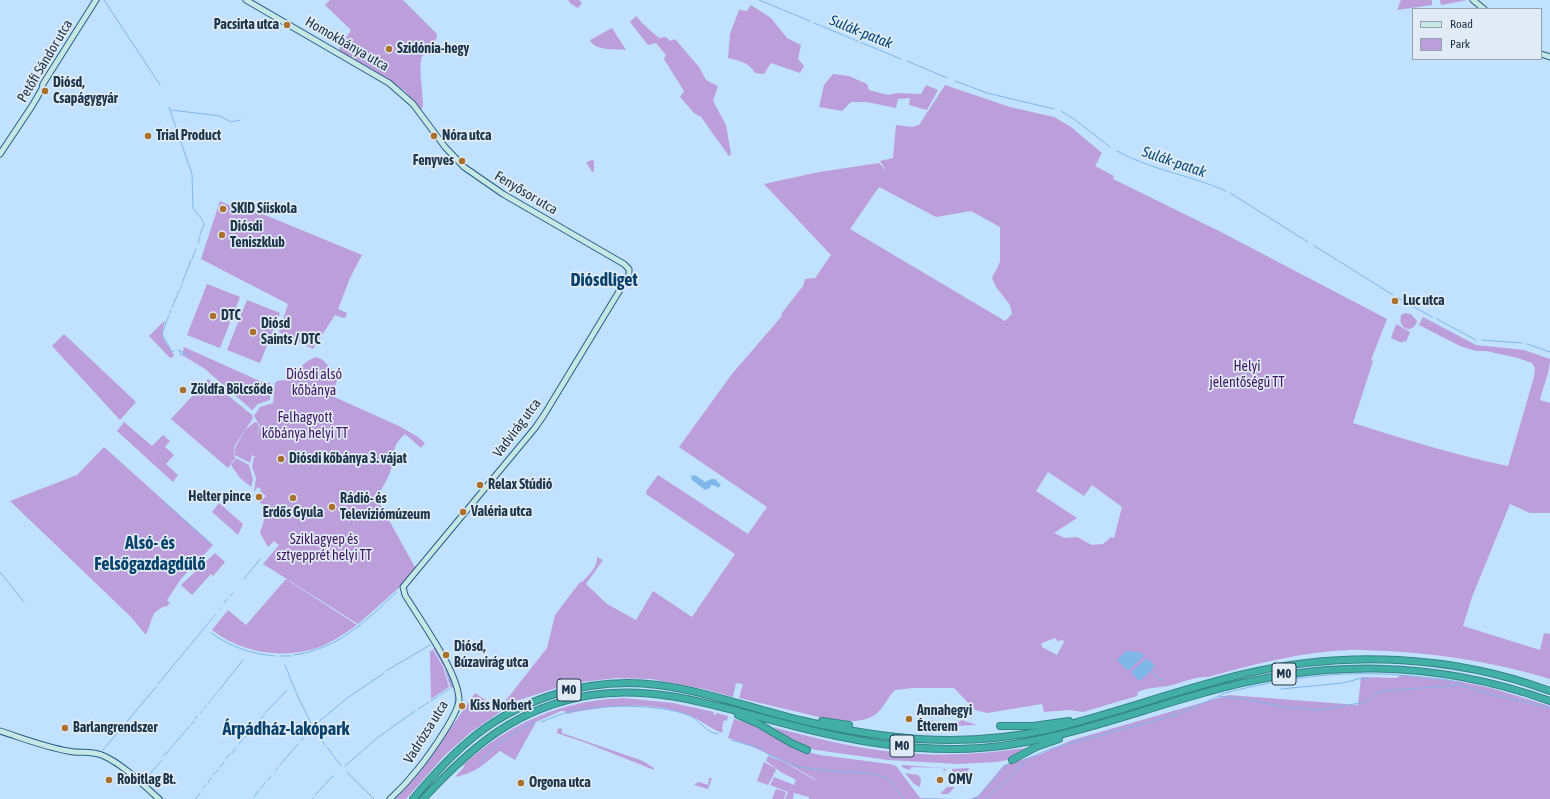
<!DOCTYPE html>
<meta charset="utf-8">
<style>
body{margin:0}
#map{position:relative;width:1550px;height:799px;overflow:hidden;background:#c0e1ff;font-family:"Asap Condensed",sans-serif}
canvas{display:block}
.legend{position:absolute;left:1412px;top:8px;width:130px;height:52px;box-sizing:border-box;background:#e0ebf5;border:1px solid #93a3b1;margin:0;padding:5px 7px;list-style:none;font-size:12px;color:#20364a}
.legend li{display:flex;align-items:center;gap:8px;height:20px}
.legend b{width:20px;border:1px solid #93a3b1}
</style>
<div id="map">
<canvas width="1550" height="799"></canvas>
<ul class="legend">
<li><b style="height:5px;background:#c6e7e4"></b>Road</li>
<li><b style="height:11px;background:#bc9edb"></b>Park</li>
</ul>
</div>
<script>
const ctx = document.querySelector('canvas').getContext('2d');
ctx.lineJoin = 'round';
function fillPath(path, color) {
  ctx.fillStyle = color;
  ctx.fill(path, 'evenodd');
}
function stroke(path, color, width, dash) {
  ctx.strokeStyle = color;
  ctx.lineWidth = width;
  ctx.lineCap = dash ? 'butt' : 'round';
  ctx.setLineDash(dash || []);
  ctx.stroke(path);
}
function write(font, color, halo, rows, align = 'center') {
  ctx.font = font + ' "Asap Condensed",sans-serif';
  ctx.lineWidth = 3.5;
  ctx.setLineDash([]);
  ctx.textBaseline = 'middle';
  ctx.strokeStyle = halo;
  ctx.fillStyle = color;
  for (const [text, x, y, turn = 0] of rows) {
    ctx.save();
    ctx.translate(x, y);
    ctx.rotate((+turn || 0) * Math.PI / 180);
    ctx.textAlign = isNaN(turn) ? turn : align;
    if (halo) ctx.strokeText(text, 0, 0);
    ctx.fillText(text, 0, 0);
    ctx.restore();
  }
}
const green = new Path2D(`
 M330,0H403L437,34C437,46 423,49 421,60C419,71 423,93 423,105L421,111L405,91L385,78L338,51L351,30L325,5Z
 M568,0H579L582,3L578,8L571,4Z
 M1401,0H1432V5L1397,10Z
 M1440,0H1467L1441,5Z
 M751,5L771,18L787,38L801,45L798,59L804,66L800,73L771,63L764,74L755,73C749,62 739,61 728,58L730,34L739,10L747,11Z
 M636,16L643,24L659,38L666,37L670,41L675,39L699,67L706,80L718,86L713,101L726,125L731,154L729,156L701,117L694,113L680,97L684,91L664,59L666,55L656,43L648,45L630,22Z
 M612,28L626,50C616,49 594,51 590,40Z
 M833,74L849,76L867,84L869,90L888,95L897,93L921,94L926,85L938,90L927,110L909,105L910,98L898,99L896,108L867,102H851L842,111L819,107L824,85Z
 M945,85L1010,107L1054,117L1071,127L1102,153L1095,166L1114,176L1113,179L1219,231L1387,319L1371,360L1373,361L1353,423C1404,439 1455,455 1508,466L1534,377L1535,368L1532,363L1518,358L1486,351H1476L1460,346L1419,325L1423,317L1476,345L1524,350L1550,359C1550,372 1543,387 1540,400L1550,403V513H1530L1510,504L1472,597L1463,626L1540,650L1544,633L1550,634V679C1497,663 1444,654 1388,651C1375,651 1362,649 1349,650C1301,652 1254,664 1208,677C1195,676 1181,683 1168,686C1157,688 1148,687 1138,692L1137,696L1083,712L1069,710L1044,712L1042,704L987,713L975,710L954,688H913L895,690C889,696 885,704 880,710C871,722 849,722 836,721L739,698L743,684L736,683L733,697L704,689L651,679L616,678L572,683L516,701L471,732L444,756L406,799H396L421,771L475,693L499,709L547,648L555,615L580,582H582C588,576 598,567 597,557L603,560L586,584L607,604L636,620L653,591L692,617L735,554L646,494L647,490L658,475L748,534L767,507L679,447L732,374L781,317L782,313L803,286L805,279L815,278L831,255L764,184L819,172L879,163L887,172L880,161L893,158L896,125L912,127L919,125ZM879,187L936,217L971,211L1000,227V262L992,278L996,287L1010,305L1012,314L1005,321L850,229ZM1048,472L1084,496L1092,485L1122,507L1114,538L1111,537L1103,544L1092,545L1077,537L1065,538L1054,533L1077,518L1036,491ZM1056,638L1057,641L1063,640L1064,642L1057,655L1042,647L1041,644L1044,642Z
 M592,160L594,161V171L592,172L586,162Z
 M220,201L229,205L231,201L362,255L350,278L338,309L347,313L346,317L343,318L335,315L313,349L279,332L288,304L201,259Z
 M207,284L240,297L220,348L187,335Z
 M247,300L280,313L260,363L227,350Z
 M1405,313L1411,314L1417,321C1413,335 1397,329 1401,315Z
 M164,321H165C159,339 165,340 174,355L173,357L170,358L149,336Z
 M1396,324L1410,332L1406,342L1403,341L1402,343L1391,338Z
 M64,334L136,402L120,420L52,346Z
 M184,347L262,382L270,383V400L258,404L252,410L205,369L182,355Z
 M317,357L323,360L338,377L332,396L399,426L418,437L425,443L421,448L405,434C390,448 397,449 392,466C389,477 383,488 376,497L416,569L401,586L358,624L263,564L279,545L274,541L268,547L260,533C264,521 269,510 258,500L261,496L264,498L266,496L260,491L261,489L258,487L254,492L256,478L252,467L254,457H256L252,455L250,463L235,455V448L246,429L255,422L258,423L259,427L257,439L260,426L254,416L260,407L273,403L275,383L277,381L292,379C299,370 304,360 317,357Z
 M208,379L252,415L253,418L234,447L235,458L228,468L171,419Z
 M124,422L152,446L163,435L170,441L165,447L174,455L166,464L178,475L173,482L117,431Z
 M104,447L213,545L181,579L167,600L170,603L166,607L164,606L154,613L146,635L131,617L10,501L77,475Z
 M236,458L249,465L253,480L251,487L240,478L231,465Z
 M219,503L243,524L238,535L212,512Z
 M215,553L225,562L213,576L211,574L192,595L181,585Z
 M286,579L357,625C344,634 330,644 314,649C278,659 241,652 212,630L228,610L246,625Z
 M433,648H436L442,658L445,669L449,673L454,685L452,688L451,689L444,667Z
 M433,650L443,667L449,687L431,699L430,651Z
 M1401,675L1457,681L1491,688L1550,706V799H970L978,796L1004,765L1041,754L1072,740L1229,695L1358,705L1361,677L1397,678Z
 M624,698L673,703L714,712L713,714L716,715V713L728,716L727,721L724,720L722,728L723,733C709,729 701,719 688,715C649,700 605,706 566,714L565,711H561L536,722L515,760L500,751C484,764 476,773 455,777L464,767L463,765C508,724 562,700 624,698Z
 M953,707L959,708L968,717L955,716L953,713Z
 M734,719L753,725L796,749L820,755L889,764L896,766L920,798L956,799H809V797L794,793L793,799H785L788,792L770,785L774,777L794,785L796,780L781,772L766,761L768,756L784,762L815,780V779C786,762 760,748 728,738Z
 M933,720L932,723L959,722L962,720L977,725L933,727L929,724L928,721Z
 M773,727C799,734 826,741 853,746C909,757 968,757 1025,748L1007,760L995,762L958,764L888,760L816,750L801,746Z
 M559,728L562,729V733L643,761L654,768V770L584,742L565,736L562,734V735L557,733V731Z
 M764,762L775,768L776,770L768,785L757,781Z
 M902,765L944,768L946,770L944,771H943L944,768L912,767L909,770L902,767Z
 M968,768L970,769L968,770V781H971L970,782L952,783V769Z
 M905,773L918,775L921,779L920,787L914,784Z
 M709,778H712L708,789L694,785L696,783L699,782L708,785Z
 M947,787H955L948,794H940Z
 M776,789L786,792L784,799H772Z`);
const water = new Path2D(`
 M695,475L705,482L711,479H715L721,485L718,488L716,486L711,485L710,488L705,490L692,480L691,476Z
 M1126,651L1139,652L1145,655L1128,671L1117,660Z
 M1147,658L1155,666L1139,681L1131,672Z`);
const stream = new Path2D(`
 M104,0L160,85
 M759,0L810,21
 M814,23L901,59
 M907,61L947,78
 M955,81L987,93L1054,109
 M169,107L192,174L193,208L201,218L204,224L200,235
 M171,110L220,116L231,122L240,120
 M1061,111L1074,119L1110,147
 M1117,151C1151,170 1190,175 1226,191
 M1230,193L1308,242
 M198,243L200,237
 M1313,245L1393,295
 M192,259L196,249
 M182,283L191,260
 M181,287L182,285
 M177,295L180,289
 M1398,298L1432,317
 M172,307L177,296
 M170,313L171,310
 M169,315L162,334L172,352L174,351
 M1437,319L1476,340
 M1482,340L1522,343
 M1527,344L1550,352
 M178,350L180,351L181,356
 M180,351L189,355
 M164,502L210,543
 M0,572L24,602
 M244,579L260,559
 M402,595L431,641
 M230,596L233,593
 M224,603L227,599
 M220,609V608
 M211,633C231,647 251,654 275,656
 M436,650L442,661
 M294,655C339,649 365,621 397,592
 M280,656H291
 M285,665L298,697L311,723
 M386,671L430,645
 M447,672L452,684
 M1140,680L1151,671L1159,679L1163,680
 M158,684L215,615
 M220,689L243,660
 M1281,689L1343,683L1358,679H1368
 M217,692L219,690
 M1219,696L1245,699L1284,707L1319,710L1366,702L1376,693L1382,691L1460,685L1496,696L1522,701L1550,708
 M211,700L216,694
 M431,701L449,689
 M208,703L210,702
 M455,703V695
 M204,708L206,706
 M418,709L429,702
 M1173,710L1176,715L1219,696L1221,694C1290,676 1350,669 1421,677C1433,679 1449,678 1460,684
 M266,712L287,690
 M200,713L202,711
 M195,719L197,716
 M541,722C551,718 561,714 572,711C603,704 658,704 688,715C700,719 705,733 718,734
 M257,723L265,714
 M316,724L346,699L384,673
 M191,725L194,721
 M253,727L255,725
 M317,733L325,745
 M183,734L189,727
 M245,737L251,730
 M731,740L760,748L769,755L799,767L830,771L868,773L888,778L904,799
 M301,741L309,731
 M239,744L243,739
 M327,747L341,766
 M103,750L156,687
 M232,753L236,748
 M110,756L117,759L142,780
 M164,756L182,735
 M226,759L230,754
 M480,762C486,759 488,753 493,749C506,737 520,729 535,722
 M280,765L298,744
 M345,766L377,738L415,711
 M220,767L224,762
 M276,770L278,767
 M347,772L374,799
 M213,775L218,770
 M148,776L162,760
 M268,780L271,776
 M208,783L211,778
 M149,785L164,799
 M203,788L206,785
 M261,788L265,783
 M315,795L333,776
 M254,797L259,790
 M195,799L200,793
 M312,799L313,798
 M925,799H938
 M974,799L978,797L1006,765L1012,763
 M986,799L995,790L1013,775L1026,759L1053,748L1176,715`);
const secondary = new Path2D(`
 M246,0L389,83L413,104L445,147L464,167L503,194L624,264L629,269V275L544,415L535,428L403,587L405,595C419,618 459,673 459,700C458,716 423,764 411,777C405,785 397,792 390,799
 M1473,0L1484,9
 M1541,54L1550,57
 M0,154L32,106L42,89L43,84L96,0
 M0,731C22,738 45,747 68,751C80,754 91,750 104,756C125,766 142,784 159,799`);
const highway = new Path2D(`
 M738,715L759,724L791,743L807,750
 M822,721L849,725
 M1000,726H1033L1069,721
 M1012,760L1036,747L1059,739
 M413,799C429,780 446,761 464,745C515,699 589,676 658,685C706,691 753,709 800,720C885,740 961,748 1047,730C1113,714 1177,690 1244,674C1344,650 1453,655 1550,691
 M423,799C472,746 517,707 591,695C660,684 728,710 794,726C848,740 903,750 958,749C1042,748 1121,716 1200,694C1319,659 1433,659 1550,701`);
const markers = [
 [287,25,4,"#a9702e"],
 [389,49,4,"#a9702e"],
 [45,91,4,"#a9702e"],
 [148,136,4,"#a9702e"],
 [434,136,4,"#a9702e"],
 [462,161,4,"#a9702e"],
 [223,209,4,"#a9702e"],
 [222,235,4,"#a9702e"],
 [1395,301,4,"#a9702e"],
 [213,316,4,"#a9702e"],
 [253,332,4,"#a9702e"],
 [183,390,4,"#a9702e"],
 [281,459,4,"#a9702e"],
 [480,485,4,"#a9702e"],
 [259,497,4,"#a9702e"],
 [293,498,4,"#a9702e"],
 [332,507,4,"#a9702e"],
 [463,512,4,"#a9702e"],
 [446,655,4,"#a9702e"],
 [462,706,4,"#a9702e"],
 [909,719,4,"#a9702e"],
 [65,728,4,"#a9702e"],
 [109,780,4,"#a9702e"],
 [940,780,4,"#a9702e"],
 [521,783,4,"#a9702e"]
];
const shields = [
 [1284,674,24],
 [569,690,24],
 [902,746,24]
];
const shieldNames = [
 ["M0",1284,674],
 ["M0",569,690],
 ["M0",902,746]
];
const poiNames = [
 ["Pacsirta utca",279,25,"right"],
 ["Szidónia-hegy",397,49],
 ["Diósd,",53,83],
 ["Csapágygyár",53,99],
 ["Trial Product",156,136],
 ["Nóra utca",442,136],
 ["Fenyves",454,161,"right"],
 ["SKID Síiskola",231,209],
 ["Diósdi",230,227],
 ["Teniszklub",230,243],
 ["Luc utca",1403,301],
 ["DTC",221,316],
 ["Diósd",261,324],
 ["Saints / DTC",261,340],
 ["Zöldfa Bölcsőde",191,390],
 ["Diósdi kőbánya 3. vájat",289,459],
 ["Relax Stúdió",488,485],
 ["Helter pince",251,497,"right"],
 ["Rádió- és",340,499],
 ["Televíziómúzeum",340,515],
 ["Valéria utca",471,512],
 ["Erdős Gyula",293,513,"center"],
 ["Diósd,",454,647],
 ["Búzavirág utca",454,663],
 ["Kiss Norbert",470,706],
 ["Annahegyi",917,711],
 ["Étterem",917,727],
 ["Barlangrendszer",73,728],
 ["Robitlag Bt.",117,780],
 ["OMV",948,780],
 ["Orgona utca",529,783]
];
const streetNames = [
 ["Homokbánya utca",347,44,30],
 ["Petőfi Sándor utca",45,61,-59],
 ["Fenyősor utca",526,193,31],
 ["Vadvirág utca",517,428,-53],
 ["Vadrózsa utca",426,732,-58]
];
const parkNames = [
 ["Helyi",1247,367],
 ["jelentőségű TT",1247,383],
 ["Diósdi alsó",314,375],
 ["kőbánya",314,391],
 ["Felhagyott",305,418],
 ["kőbánya helyi TT",305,434],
 ["Sziklagyep és",324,540],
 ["sztyepprét helyi TT",324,556]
];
const waterNames = [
 ["Sulák-patak",861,32,22],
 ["Sulák-patak",1174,162,19]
];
const districtNames = [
 ["Diósdliget",604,280],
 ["Alsó- és",150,543],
 ["Felsőgazdagdűlő",150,564],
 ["Árpádház-lakópark",286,729]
];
fillPath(green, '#bc9edb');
fillPath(water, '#7fb7e9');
stroke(stream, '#7fb7e9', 1);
stroke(secondary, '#295d89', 7);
stroke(highway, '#358585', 8);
stroke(secondary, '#c6e7e4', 5);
stroke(highway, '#41afa5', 6);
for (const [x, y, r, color] of markers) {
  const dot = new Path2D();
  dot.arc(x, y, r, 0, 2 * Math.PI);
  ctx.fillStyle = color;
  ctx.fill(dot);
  stroke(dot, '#e0ebf5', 1.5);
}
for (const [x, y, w] of shields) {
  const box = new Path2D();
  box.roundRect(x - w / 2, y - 11, w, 22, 3);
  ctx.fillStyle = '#e0ebf5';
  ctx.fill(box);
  stroke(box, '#20364a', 1);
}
write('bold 13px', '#20364a', null, shieldNames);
write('bold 14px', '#20364a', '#e0ebf5', poiNames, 'left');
write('14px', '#20364a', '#e0ebf5', streetNames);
write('14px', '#421861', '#e0ebf5', parkNames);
write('italic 15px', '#074977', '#e0ebf5', waterNames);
write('bold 18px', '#07426b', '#e0ebf5', districtNames);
</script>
